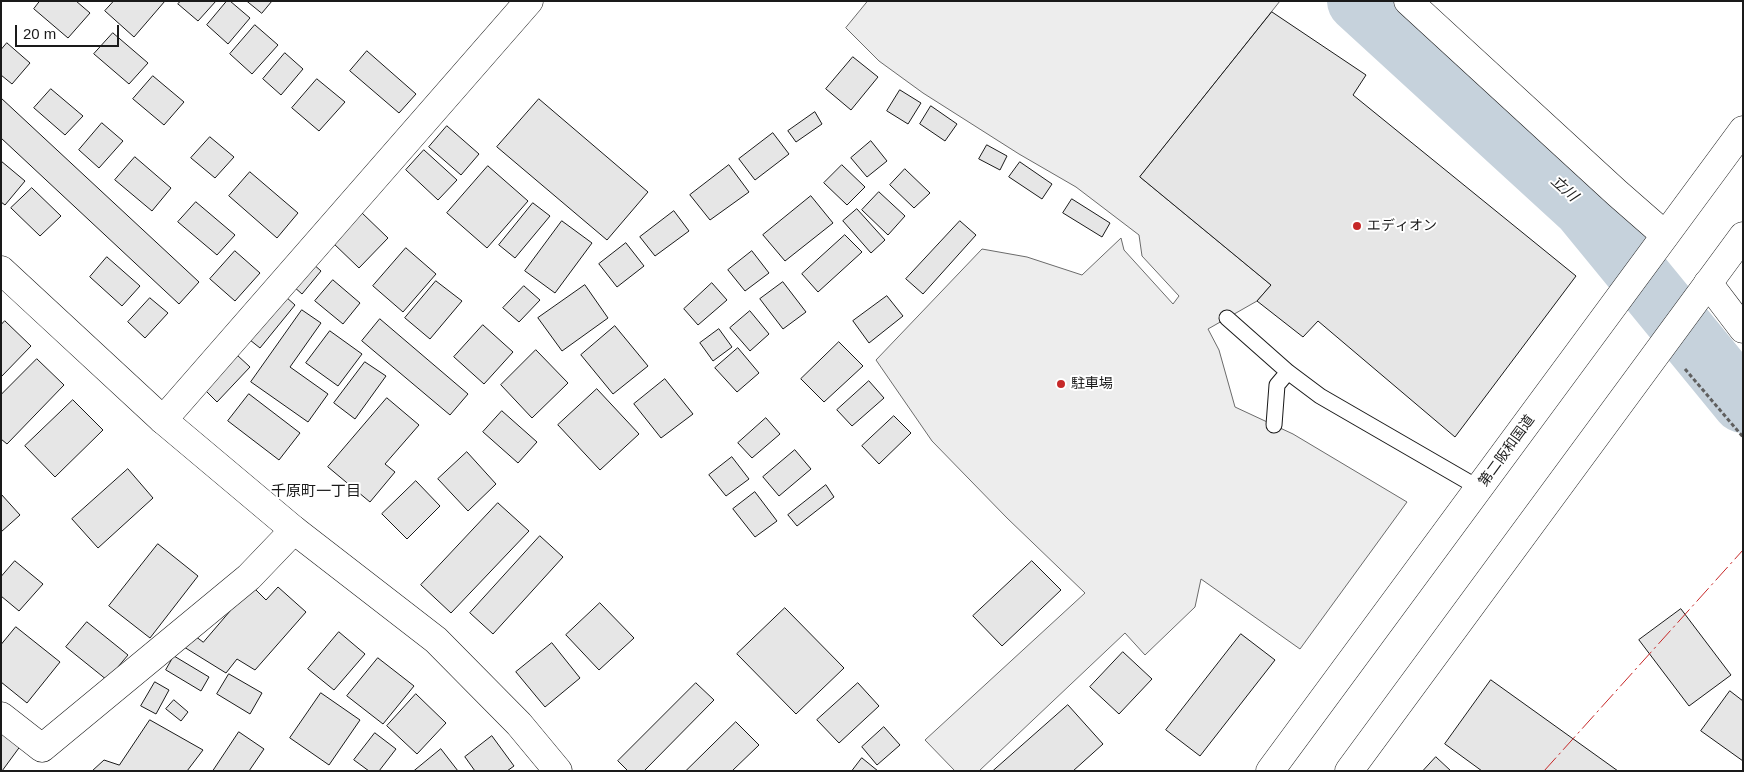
<!DOCTYPE html>
<meta charset="utf-8">
<style>
body{margin:0}
#map{position:relative;width:1744px;height:772px;overflow:hidden;background:#fff;font-family:Arial,sans-serif}
canvas{display:block}
.frame{position:absolute;inset:0;border:2px solid #1a1a1a;pointer-events:none}
.scale{position:absolute;left:15px;top:25px;width:104px;height:22px;box-sizing:border-box;border:2px solid #1a1a1a;border-top:0;padding-left:6px;font-size:15px;line-height:18px;white-space:nowrap;color:#1a1a1a;-webkit-text-stroke:4px #fff;paint-order:stroke}
</style>
<div id="map">
<canvas width="1744" height="772"></canvas>
<div class="frame"></div>
<div class="scale">20 m</div>
</div>
<script>
const ctx = document.querySelector('canvas').getContext('2d');
ctx.lineJoin = 'round';
function fillPath(path, color) {
  ctx.fillStyle = color;
  ctx.fill(path, 'evenodd');
}
function stroke(path, color, width, dash) {
  ctx.strokeStyle = color;
  ctx.lineWidth = width;
  ctx.lineCap = dash ? 'butt' : 'round';
  ctx.setLineDash(dash || []);
  ctx.stroke(path);
}
function write(font, color, halo, rows, align = 'center') {
  ctx.font = font + ' Arial,"Noto Sans JP",sans-serif';
  ctx.lineWidth = 4;
  ctx.setLineDash([]);
  ctx.textBaseline = 'middle';
  ctx.strokeStyle = halo;
  ctx.fillStyle = color;
  for (const [text, x, y, turn = 0] of rows) {
    ctx.save();
    ctx.translate(x, y);
    ctx.rotate((+turn || 0) * Math.PI / 180);
    ctx.textAlign = isNaN(turn) ? turn : align;
    if (halo) ctx.strokeText(text, 0, 0);
    ctx.fillText(text, 0, 0);
    ctx.restore();
  }
}
const parking = new Path2D(`
 M868,1H1280L1140,177L1271,285L1257,301L1208,329L1219,350L1235,407L1293,434L1407,502L1300,649L1201,579L1195,607L1145,655L1125,633L979,771H955L925,740L1085,593L1007,518L932,441L876,360L982,249L1027,257L1082,275L1121,238L1124,250L1173,304L1179,296L1142,256L1139,235L1076,187L1019,154L923,93L879,61L846,28Z`);
const river = new Path2D(`
 M1358,1L1584,208L1743,402`);
const building = new Path2D(`
 M40,1H76L90,13L68,38L34,9Z
 M114,1H165L134,37L105,11Z
 M181,1H216L198,21L178,4Z
 M227,1H230L250,18L228,44L207,25Z
 M247,1H272L262,13Z
 M1272,12L1366,75L1353,95L1576,276L1455,437L1318,321L1303,337L1257,301L1271,285L1140,177Z
 M255,25L278,45L252,74L230,54Z
 M113,33L148,63L129,84L94,54Z
 M7,43L30,63L12,84L1,75V50Z
 M367,51L416,94L399,113L350,71Z
 M285,53L303,69L281,95L263,79Z
 M853,57L878,77L851,110L826,89Z
 M153,76L184,102L164,125L133,99Z
 M317,79L345,102L319,131L292,108Z
 M51,89L83,116L65,135L34,108Z
 M900,90L921,103L908,124L887,111Z
 M1,98L199,282L179,304L1,138Z
 M539,99L648,192L607,240L497,147Z
 M931,106L957,124L945,141L920,124Z
 M815,112L822,124L796,142L788,131Z
 M102,123L123,141L99,168L79,150Z
 M447,126L479,154L461,175L429,147Z
 M773,133L789,154L755,180L739,159Z
 M210,137L234,157L215,178L191,158Z
 M871,141L887,161L867,177L851,158Z
 M987,145L1007,156L1000,170L979,159Z
 M424,150L457,180L438,200L406,170Z
 M135,157L171,188L152,211L115,180Z
 M1,161L25,181L5,205L1,202Z
 M1020,162L1052,184L1042,199L1009,177Z
 M729,165L749,192L710,220L690,195Z
 M842,165L865,187L847,205L824,183Z
 M488,166L528,201L487,248L447,213Z
 M905,169L930,193L914,208L890,185Z
 M250,172L298,213L277,238L229,196Z
 M32,188L61,216L40,236L11,208Z
 M879,192L905,216L888,235L862,210Z
 M811,196L833,223L785,261L763,235Z
 M1072,199L1110,223L1102,237L1063,213Z
 M196,202L235,235L217,255L178,222Z
 M533,203L550,216L515,258L499,245Z
 M857,209L885,240L871,253L843,221Z
 M674,211L689,231L655,256L640,237Z
 M361,212L388,238L359,268L332,242Z
 M562,221L592,243L555,293L525,271Z
 M960,221L976,235L923,294L906,279Z
 M845,235L862,252L818,292L802,274Z
 M626,243L644,266L617,287L599,264Z
 M406,248L436,274L403,312L373,286Z
 M235,251L260,273L235,301L210,279Z
 M752,251L769,273L745,291L728,270Z
 M107,257L140,286L122,306L90,277Z
 M312,263L321,271L302,294L293,286Z
 M333,280L360,303L343,324L315,301Z
 M436,281L462,301L430,339L405,318Z
 M783,282L806,312L783,329L760,299Z
 M712,283L727,300L698,325L684,309Z
 M585,285L608,318L562,351L538,318Z
 M524,286L540,300L519,322L503,308Z
 M887,296L903,316L869,343L853,321Z
 M286,297L295,305L260,348L250,340Z
 M150,298L168,313L145,338L128,322Z
 M302,310L321,323L290,367L328,394L308,422L251,382Z
 M750,311L769,334L750,351L730,328Z
 M380,319L468,394L450,415L362,341Z
 M5,321L31,346L1,377V325Z
 M483,325L513,352L484,384L454,357Z
 M615,326L648,366L613,394L581,355Z
 M719,329L732,347L713,361L700,343Z
 M330,331L362,354L338,386L306,363Z
 M839,342L863,366L824,402L801,379Z
 M738,348L759,373L737,392L715,368Z
 M536,350L568,383L532,418L501,385Z
 M237,355L250,367L217,402L204,389Z
 M37,359L64,385L7,444L1,439V395Z
 M365,362L386,376L355,419L334,403Z
 M665,379L693,414L661,438L634,404Z
 M869,381L884,398L852,426L837,410Z
 M597,389L639,434L600,470L558,425Z
 M249,394L300,433L279,460L228,421Z
 M387,398L419,425L385,464L395,472L370,502L328,467Z
 M73,400L103,430L55,477L25,446Z
 M502,411L537,442L518,463L483,432Z
 M894,416L911,433L879,464L862,446Z
 M766,418L780,434L752,458L738,443Z
 M795,450L811,469L779,496L763,477Z
 M467,452L496,484L468,511L438,479Z
 M732,457L749,479L726,496L709,475Z
 M128,469L153,498L98,548L72,519Z
 M416,481L440,506L407,539L382,514Z
 M826,485L834,497L797,526L788,515Z
 M755,492L777,521L755,537L733,509Z
 M1,494L20,515L1,532Z
 M498,503L529,531L451,613L421,585Z
 M540,536L563,557L493,634L470,613Z
 M158,544L198,576L150,638L109,606Z
 M15,561L43,584L19,611L1,596V577Z
 M1032,561L1061,590L1002,646L973,616Z
 M252,586L266,600L278,587L306,612L255,670L237,659L226,673L184,647L195,636L203,642Z
 M600,603L634,638L599,670L566,635Z
 M785,608L844,668L796,714L737,654Z
 M1681,609L1731,675L1689,706L1639,640Z
 M87,622L128,655L107,680L66,647Z
 M16,627L60,662L27,703L1,682V645Z
 M339,632L365,654L334,690L308,669Z
 M1241,634L1275,660L1200,756L1166,730Z
 M552,643L580,678L545,707L516,672Z
 M1123,652L1152,679L1119,714L1090,687Z
 M174,656L209,677L201,691L166,670Z
 M378,658L414,686L383,724L347,696Z
 M229,674L262,693L250,714L217,694Z
 M1491,680L1618,771H1482L1445,744Z
 M155,682L169,690L156,714L141,706Z
 M696,683L714,700L644,771H628L618,761Z
 M858,683L879,706L839,743L817,720Z
 M1730,691L1743,701V761L1701,731Z
 M321,693L360,720L329,765L290,738Z
 M416,694L446,723L417,754L387,726Z
 M174,700L188,712L181,721L166,709Z
 M1068,705L1103,744L1073,771H993Z
 M150,720L203,750L187,771H92L104,760L119,765Z
 M736,722L759,745L732,771H686Z
 M1,726L24,741L2,771H1Z
 M884,727L900,745L877,765L862,747Z
 M239,732L264,749L249,771H213Z
 M375,733L396,749L379,771H369L354,760Z
 M492,736L514,766L507,771H475L465,757Z
 M441,749L458,771H414Z
 M1436,757L1451,771H1423Z
 M862,758L878,771H852Z`);
const path = new Path2D(`
 M1685,369L1743,437`);
const service = new Path2D(`
 M1227,318L1288,372L1320,396L1479,488
 M1274,425L1277,385L1288,372`);
const minor = new Path2D(`
 M1408,1L1617,193L1665,235
 M1708,283L1743,329
 M163,420L529,1
 M1,716L42,748L249,577L294,530`);
const tertiary = new Path2D(`
 M1,270L163,420L294,530L436,640L519,724L558,771`);
const trunk = new Path2D(`
 M1270,771L1743,130
 M1349,771L1743,236`);
const power = new Path2D(`
 M1544,771L1743,550`);
const markers = [
 [1357,226,5,"#c62828"],
 [1061,384,5,"#c62828"]
];
const poiNames = [
 ["エディオン",1367,226],
 ["駐車場",1071,384]
];
const streetNames = [
 ["第二阪和国道",1507,451,-54]
];
const waterNames = [
 ["立川",1564,189,42]
];
const neighbourhoodNames = [
 ["千原町一丁目",316,492]
];
fillPath(parking, '#ededed');
stroke(parking, '#6a6a6a', 1);
stroke(river, '#c6d2dc', 62);
fillPath(building, '#e6e6e6');
stroke(building, '#1a1a1a', 1);
stroke(service, '#1a1a1a', 17);
stroke(minor, '#1a1a1a', 29);
stroke(tertiary, '#1a1a1a', 29);
stroke(trunk, '#1a1a1a', 29);
stroke(path, '#5f5f5f', 3, [4, 2.5]);
stroke(service, '#fff', 15);
stroke(minor, '#fff', 28);
stroke(tertiary, '#fff', 28);
stroke(trunk, '#fff', 28);
stroke(power, '#c62828', 1, [18, 4, 2.5, 4]);
for (const [x, y, r, color] of markers) {
  const dot = new Path2D();
  dot.arc(x, y, r, 0, 2 * Math.PI);
  ctx.fillStyle = color;
  ctx.fill(dot);
  stroke(dot, '#fff', 2);
}
write('14px', '#1a1a1a', '#fff', poiNames, 'left');
write('14px', '#1a1a1a', '#fff', streetNames);
write('italic 15px', '#1a1a1a', '#fff', waterNames);
write('15px', '#1a1a1a', '#fff', neighbourhoodNames);
</script>
